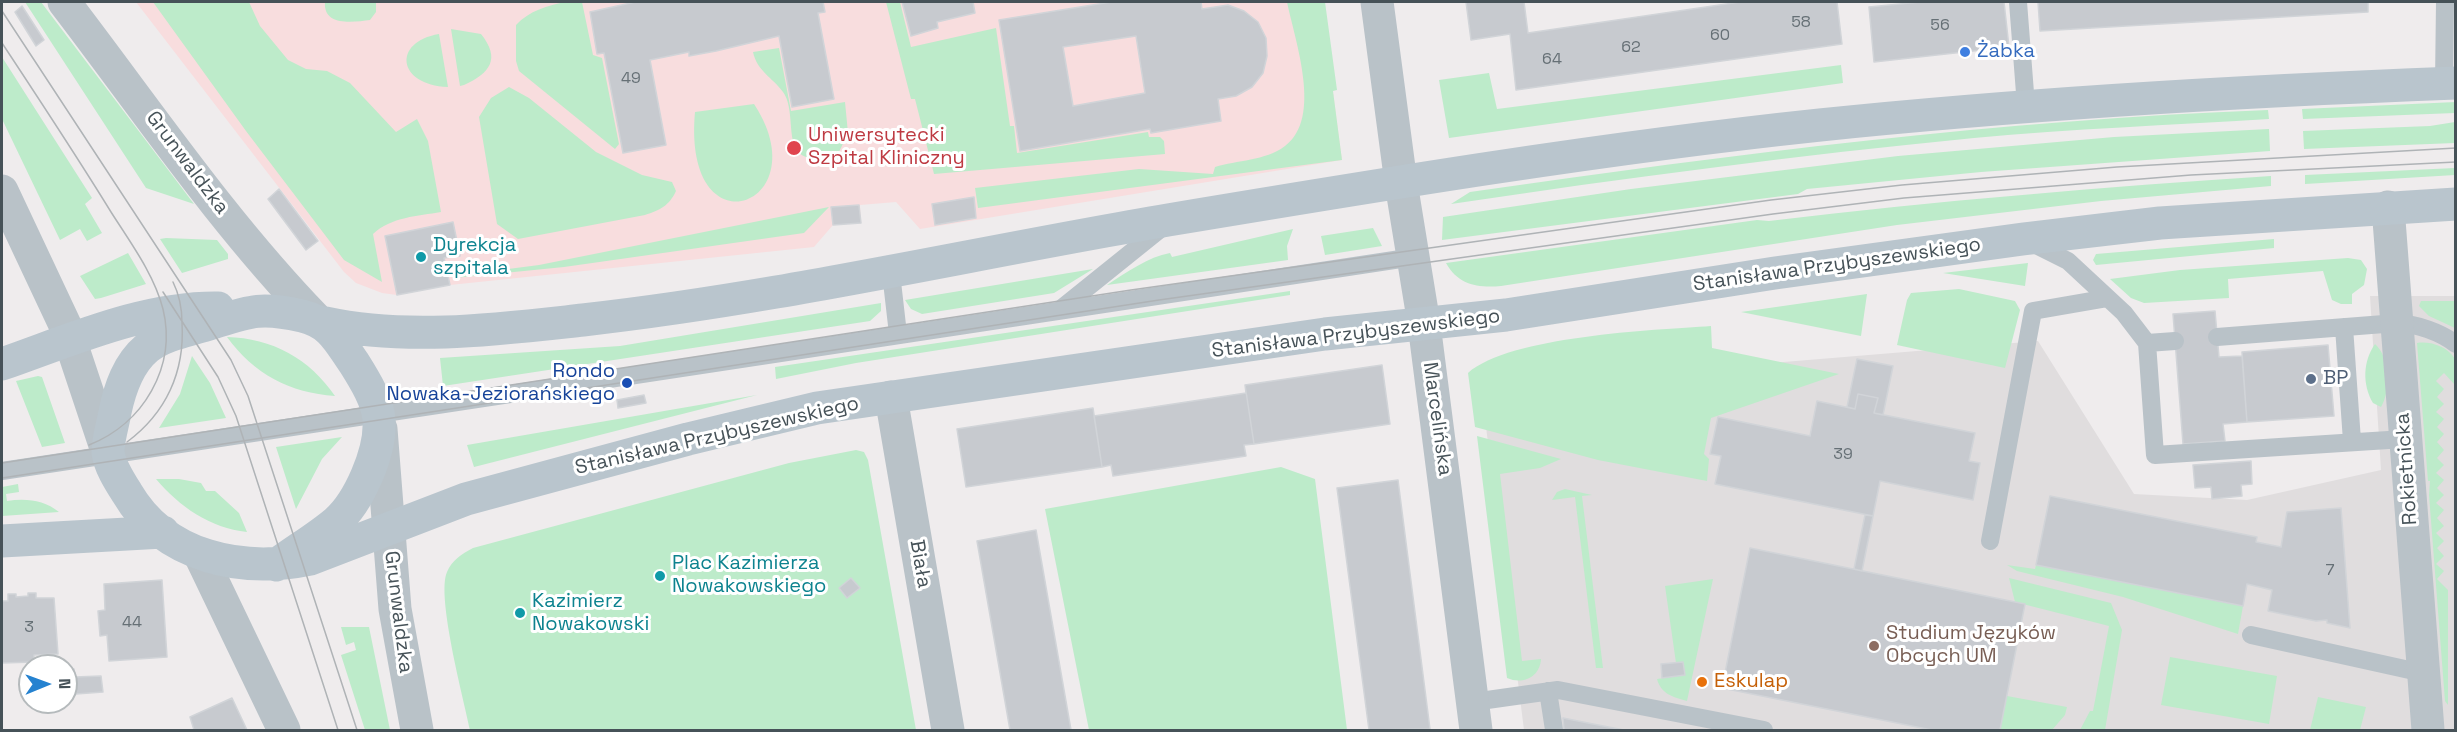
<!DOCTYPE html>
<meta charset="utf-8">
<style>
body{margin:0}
#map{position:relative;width:2457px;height:732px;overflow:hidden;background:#efeced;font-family:"Space Grotesk",sans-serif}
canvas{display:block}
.frame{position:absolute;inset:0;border:3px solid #465258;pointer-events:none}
.north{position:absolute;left:18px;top:654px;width:60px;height:60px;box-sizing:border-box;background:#fff;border:2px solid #b5babc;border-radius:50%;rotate:89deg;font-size:16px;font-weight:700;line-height:24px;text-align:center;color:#465258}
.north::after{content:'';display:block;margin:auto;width:21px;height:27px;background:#2582d0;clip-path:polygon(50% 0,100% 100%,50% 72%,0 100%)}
</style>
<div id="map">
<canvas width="2457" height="732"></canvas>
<div class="frame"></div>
<div class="north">N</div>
</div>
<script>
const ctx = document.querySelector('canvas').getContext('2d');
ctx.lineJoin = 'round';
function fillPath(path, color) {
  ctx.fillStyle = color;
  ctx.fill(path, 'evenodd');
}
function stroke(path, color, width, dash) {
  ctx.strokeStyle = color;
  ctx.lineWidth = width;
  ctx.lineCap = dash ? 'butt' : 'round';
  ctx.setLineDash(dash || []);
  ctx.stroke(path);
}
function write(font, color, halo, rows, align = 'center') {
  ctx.font = font + ' "Space Grotesk",sans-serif';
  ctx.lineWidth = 6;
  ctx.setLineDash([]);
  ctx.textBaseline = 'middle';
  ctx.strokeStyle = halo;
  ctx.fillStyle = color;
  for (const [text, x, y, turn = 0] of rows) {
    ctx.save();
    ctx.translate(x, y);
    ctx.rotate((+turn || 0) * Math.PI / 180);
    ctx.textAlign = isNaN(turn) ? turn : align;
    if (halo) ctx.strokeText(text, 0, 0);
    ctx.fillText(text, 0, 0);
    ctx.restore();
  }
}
const education = new Path2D(`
 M2370,296H2455V730H1524L1481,387L2038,341L2134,494L2247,500L2381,470Z`);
const medical = new Path2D(`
 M136,2H1321L1342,160L920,229L896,202L860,205L861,223L833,225L814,247L450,285L397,295L382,293L356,283L344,272Z`);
const green = new Path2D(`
 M25,2H41L194,204L146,188Z
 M153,2H249L260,26L288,60L306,69L327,71L350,83L396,132L417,119L428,141L441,212C418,216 391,217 373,234L382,282L344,260L246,131Z
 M325,2H376V12L370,20C354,22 323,27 325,2Z
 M566,2H582L593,55L602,58L619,144L615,149L519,71L516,61V25C529,11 548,5 566,2Z
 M886,2H900L911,47L996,28L1010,126H1014L1017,153L1148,132L1149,137H1160L1164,141L1165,154L934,174L915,99H911Z
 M1287,2H1325L1337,90L1333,91L1342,160L978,208L975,188L1139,169L1213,174L1215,167C1237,160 1265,161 1285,146C1323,118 1295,41 1287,2Z
 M451,29L481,34C501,59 490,73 464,85L460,86Z
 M439,34L448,87C397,85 392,42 439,34Z
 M779,48L791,111L845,102L848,133L838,154C773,174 801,117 783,92C772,77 757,71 753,52Z
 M2,57L92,198L85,204L102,233L87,241L80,229L60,240L2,119Z
 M1841,65L1843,83L1449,138L1439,80L1489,73L1497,109Z
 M509,87L529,98L596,152L642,175L672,182L676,191C669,206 660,210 645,215L518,239L497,224L479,117L491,98Z
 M2456,102L2455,113L2303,119L2302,109Z
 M754,104C821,206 682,256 695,112Z
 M2268,110L2269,119C2170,125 2072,129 1974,138C1799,155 1625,178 1451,204L1470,192C1735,154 2000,120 2268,110Z
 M2455,122V143L2304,149L2303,131L2430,126Z
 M2269,129L2270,151L1981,172L1807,189L1798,194L1442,240L1443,217L1631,189L1898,156L2114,137Z
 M2455,168V175L2305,184V175Z
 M2271,176V186L2101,201L1897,225L1501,286C1478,288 1458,285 1446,263L1757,220L1769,221C1936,201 2103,187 2271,176Z
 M829,207L804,233L564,267L454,278L453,272H485L539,265Z
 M1373,228L1382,246L1325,255L1321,236Z
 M1293,229L1287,246L1288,260L1107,285C1127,272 1148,257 1170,253L1172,257Z
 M166,238L217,240L228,254V259L182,273L160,239Z
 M2274,239V248L2096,265L2093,260L2096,254Z
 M128,253L146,284L101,298L95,299L80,276Z
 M2348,258L2361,260L2367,269L2364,285L2352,294V304H2341L2332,300L2323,271L2228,279L2229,298L2144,303L2131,298L2110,279L2180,270Z
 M2028,263L2025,286L1943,273Z
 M1093,269L1054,293L922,314L911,309L905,300Z
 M1959,289L2015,301L2020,310L2005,368L1897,345L1907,300L1911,293Z
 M1290,291V295L856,363L776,379L775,367Z
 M1867,294L1861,336L1741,312Z
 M2421,301H2455V328L2429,316L2419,306Z
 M881,303V311L870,321L443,386L440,358L620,346Z
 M1711,326L1712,348L1839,374L1711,418L1704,454L1709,459L1707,481L1598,460L1475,427L1468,373C1510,336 1653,330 1711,326Z
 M227,337C272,338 310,359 335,396C290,393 254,374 227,337Z
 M2417,343C2431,341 2448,347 2455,359V385L2444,373L2436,381L2444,389L2437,397L2444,404L2436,412L2444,419L2437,427L2444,434L2437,442L2444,450L2437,458L2444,465L2436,473L2444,480L2437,488L2444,495L2436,503L2444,510L2437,518L2444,526L2436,533L2444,541L2437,548L2444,556L2436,564L2444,571L2437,579L2448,590V705L2445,701L2429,495L2430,481H2428Z
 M2375,344C2390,357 2391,391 2381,407L2373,403C2362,384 2363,361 2375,344Z
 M192,356L210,383L226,418L159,428L180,394Z
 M38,376L42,377L65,443L42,447L16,381Z
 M757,395L474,467L467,445Z
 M1477,436L1561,459L1540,468L1500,474L1522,661L1541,659C1540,677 1523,685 1507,678Z
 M342,437L322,459L296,509L276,447Z
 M856,450L864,452L868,460L916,730H470C464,700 436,596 447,572C452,560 462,554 473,548L789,463Z
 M1281,467L1315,479L1347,730H1089L1045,509Z
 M156,479H179L201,483L206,491H215L239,513L247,532C210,528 180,507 156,479Z
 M18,484L19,492L6,494L7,501C26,498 44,500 59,512L2,516V487Z
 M1565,489L1592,495L1582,496L1603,668H1596L1575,497L1552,500L1557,492Z
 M2007,565L2035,569L2036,565L2243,606L2238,634L2123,597L2017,571Z
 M2009,578L2111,603L2122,630L2105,730H2080L2090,711H2093L2109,626L2015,602Z
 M1713,579L1687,701C1673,697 1661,694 1657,679L1684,675L1676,663L1665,586Z
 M341,627H369L390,730H365L341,655L356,650L354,642L346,645Z
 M2170,657L2277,676L2269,724L2161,705Z
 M2007,696L2067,707L2065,715L2052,730H2000Z
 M2318,697L2366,707L2360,730H2310Z`);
const building = new Path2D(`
 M635,2H823L825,12L818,13L834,99L792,107L779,36L716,51L689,56V52L650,60L666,145L623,153L604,53L597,54L590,12Z
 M902,2H973L975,13L937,22L938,28L911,36Z
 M1111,2H1201L1202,9L1228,5L1244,11L1258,22L1266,38L1267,56L1263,73L1252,87L1236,96L1218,99L1221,121L1151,133L1150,129L1020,151L999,20ZM1136,36L1145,93L1073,106L1063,47Z
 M1466,2H1524L1528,33L1740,2H1837L1842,44L1516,90L1510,34L1471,40Z
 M1920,2H2004L2009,47L1874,62L1869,7Z
 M2038,2H2368V12L2040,31Z
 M22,6L44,40L36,46L15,12Z
 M279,189L318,241L306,250L268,199Z
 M974,197L976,218L935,225L932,204Z
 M859,205L861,223L833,225L831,207Z
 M453,222L460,256L444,258L450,285L397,295L385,236Z
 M2215,311L2219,357L2242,356L2247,422L2223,424L2225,441L2183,444L2173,314Z
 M2328,345L2334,416L2247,422L2242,352Z
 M1857,359L1893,366L1883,415L1874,413L1878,398L1858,394L1855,409L1847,407Z
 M1382,365L1390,424L1254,444L1245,385Z
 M1245,385L1254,444L1244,445L1246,456L1113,476L1111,465L1102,467L1094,416L1246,393Z
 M1858,394L1878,398L1874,413L1975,433L1969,461L1980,463L1973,500L1880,481L1873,516L1715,484L1721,456L1710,454L1718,417L1810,436L1817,401L1855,409Z
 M644,395L646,403L618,408L617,400Z
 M1093,408L1102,467L966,487L957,429Z
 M2251,461L2252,484L2241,485L2242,496L2212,499L2211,487L2195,488L2193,465Z
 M1398,480L1430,729L1369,730L1337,488Z
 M2050,496L2257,537L2256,542L2281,547L2287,512L2341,508L2350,628L2327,623V620L2316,621L2268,611L2272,590L2247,584L2243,606L2036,565Z
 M1865,515L1873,516L1862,571L1854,569Z
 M1036,530L1071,730H1010L977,541Z
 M1750,548L2025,604L2000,730H1932L1722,688Z
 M851,578L860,588L847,598L839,588Z
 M162,580L167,657L109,661L107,635L100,636L98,611L105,610L104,584Z
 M28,593H36V598H54L58,654L34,655V662L2,663V601H8V594H16V597L28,596Z
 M1683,662L1685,675L1662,678L1661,664Z
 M66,669H74L76,694L66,695Z
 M101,676L103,692L76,694L75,677Z
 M232,698L247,730H194L190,717Z
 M1563,718L1588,723L1624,730H1564Z`);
const service = new Path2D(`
 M2018,2L2026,106
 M2444,83L2445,2
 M2030,242L2068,261L2124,313L2147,343L2155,455L2404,439
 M891,273L898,334
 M1062,308L1164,226
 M2344,327L2352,441
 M2217,337L2397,323C2417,324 2440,332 2456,344
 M2147,343L2175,341
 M2,471L1414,257
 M1990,541L2033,311L2108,298
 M2251,635L2423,673
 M1548,691L1554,730
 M1473,702L1558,690L1764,730`);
const minor = new Path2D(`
 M2388,207L2428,730
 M1424,324L1476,730
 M891,397L948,730`);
const tertiary = new Path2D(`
 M64,2C146,109 222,222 316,319
 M1377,2L1401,183L1424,324
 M2,191L65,325L108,454
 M381,429L395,609L417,730
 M200,555L284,730`);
const secondary = new Path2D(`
 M325,323C408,341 500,329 583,320C780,298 973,253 1168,220C1384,184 1602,148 1820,125C2032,103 2243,91 2456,83
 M2,364C71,340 144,307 218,308
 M2,541L163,532
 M276,565C296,550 317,538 336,522C359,502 381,452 379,420C378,401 364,379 354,363C338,340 331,323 302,316C258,306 248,312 206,325C186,331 163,335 147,348C128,364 120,388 115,412C113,424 108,439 108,452C109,465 120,482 127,493C165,558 242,573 310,559L466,499L688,439L817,408L1325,334L1506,315L1775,273L2023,239L2160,223L2456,204`);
const tram = new Path2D(`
 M2,11L231,360L248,396L357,730
 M2,43C39,99 76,155 111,212C130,242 154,274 163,309C177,367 143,424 89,445
 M163,292L218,377L236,416L338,730
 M127,442C166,413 185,372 182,323C182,310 179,294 173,282
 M2,463L1131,290L1771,200L1902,185L2117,167L2456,148
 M2,478L1159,300L1773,214L1904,198L2191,175L2456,162`);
const markers = [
 [1965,52,6,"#3f7fe0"],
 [794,148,8,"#e0444e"],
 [421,257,6,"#0f9aa8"],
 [2311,379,6,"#5c6f8a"],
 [627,383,6,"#1a4fb4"],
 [660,576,6,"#0f9aa8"],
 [520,613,6,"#0f9aa8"],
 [1874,646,6,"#8d6e63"],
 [1702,682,6,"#e8710a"]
];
const numberNames = [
 ["58",1801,23],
 ["56",1940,26],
 ["60",1720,36],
 ["62",1631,48],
 ["64",1552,60],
 ["49",631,79],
 ["39",1843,455],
 ["7",2330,571],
 ["44",132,623],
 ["3",29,628]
];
const shopNames = [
 ["Żabka",1977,52]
];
const healthNames = [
 ["Uniwersytecki",808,136],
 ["Szpital Kliniczny",808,159]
];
const streetNames = [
 ["Grunwaldzka",187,163,53],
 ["Stanisława Przybyszewskiego",1837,265,-8],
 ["Stanisława Przybyszewskiego",1356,334,-7],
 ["Marcelińska",1437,419,82],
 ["Stanisława Przybyszewskiego",717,436,-13],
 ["Rokietnicka",2407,469,-94],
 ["Biała",920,564,80],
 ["Grunwaldzka",398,612,83]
];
const cultureNames = [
 ["Dyrekcja",433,246],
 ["szpitala",433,269],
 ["Plac Kazimierza",672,564],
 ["Nowakowskiego",672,587],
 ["Kazimierz",532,602],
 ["Nowakowski",532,625]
];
const transitNames = [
 ["Rondo",615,372],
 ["Nowaka-Jeziorańskiego",615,395]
];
const serviceNames = [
 ["BP",2323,379]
];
const educationNames = [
 ["Studium Języków",1886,634],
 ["Obcych UM",1886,657]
];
const foodNames = [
 ["Eskulap",1714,682]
];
fillPath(education, '#e0ddde');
fillPath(medical, '#f8ddde');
fillPath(green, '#bdebca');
fillPath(building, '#c7cacf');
stroke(building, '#d1d4d8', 1.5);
stroke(service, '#b9c2c8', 18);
stroke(minor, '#b9c2c8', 33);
stroke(tertiary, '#b9c2c8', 33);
stroke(secondary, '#b9c5cd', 33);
stroke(tram, '#afb3b6', 1.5);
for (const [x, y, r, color] of markers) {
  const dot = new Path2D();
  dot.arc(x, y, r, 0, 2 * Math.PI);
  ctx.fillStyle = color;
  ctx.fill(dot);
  stroke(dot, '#fff', 2);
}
write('16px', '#667076', null, numberNames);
write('20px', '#366cbe', '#fff', shopNames, 'left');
write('20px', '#be3a42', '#fff', healthNames, 'left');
write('20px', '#465258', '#fff', streetNames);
write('20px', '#0d838f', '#fff', cultureNames, 'left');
write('20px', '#164399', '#fff', transitNames, 'right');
write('20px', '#4e5e75', '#fff', serviceNames, 'left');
write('20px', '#785e54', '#fff', educationNames, 'left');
write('20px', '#c56008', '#fff', foodNames, 'left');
</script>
